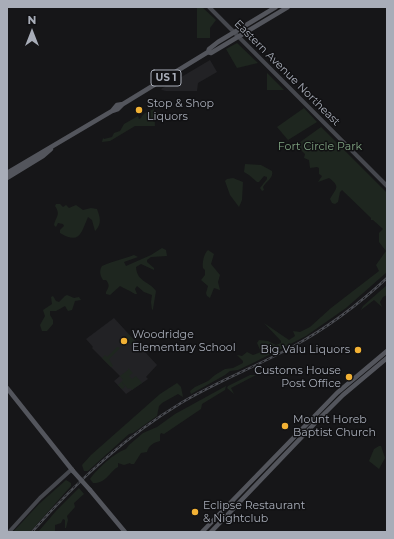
<!DOCTYPE html>
<style>
body{margin:0}
#map{position:relative;width:394px;height:539px;overflow:hidden;background:#161618;font-family:Montserrat,sans-serif}
canvas{display:block}
.frame{position:absolute;inset:0;border:8px solid #a8adb8;pointer-events:none}
.north{position:absolute;left:12px;top:12px;width:40px;height:40px;-webkit-text-stroke:3px #111113;paint-order:stroke;rotate:0deg;font-size:11px;font-weight:700;line-height:16px;text-align:center;color:#a8adb8}
.north::after{content:'';display:block;margin:auto;width:14px;height:18px;background:#a8adb8;clip-path:polygon(50% 0,100% 100%,50% 72%,0 100%)}
</style>
<div id="map">
<canvas width="394" height="539"></canvas>
<div class="frame"></div>
<div class="north">N</div>
</div>
<script>
const ctx = document.querySelector('canvas').getContext('2d');
ctx.lineJoin = 'round';
function fillPath(path, color) {
  ctx.fillStyle = color;
  ctx.fill(path, 'evenodd');
}
function stroke(path, color, width, dash) {
  ctx.strokeStyle = color;
  ctx.lineWidth = width;
  ctx.lineCap = dash ? 'butt' : 'round';
  ctx.setLineDash(dash || []);
  ctx.stroke(path);
}
function write(font, color, halo, rows, align = 'center') {
  ctx.font = font + ' Montserrat,sans-serif';
  ctx.lineWidth = 3;
  ctx.setLineDash([]);
  ctx.textBaseline = 'middle';
  ctx.strokeStyle = halo;
  ctx.fillStyle = color;
  for (const [text, x, y, turn = 0] of rows) {
    ctx.save();
    ctx.translate(x, y);
    ctx.rotate((+turn || 0) * Math.PI / 180);
    ctx.textAlign = isNaN(turn) ? turn : align;
    if (halo) ctx.strokeText(text, 0, 0);
    ctx.fillText(text, 0, 0);
    ctx.restore();
  }
}
const built = new Path2D(`
 M210,60L217,72L198,83L197,91H166L162,90L161,89Z
 M114,318L157,365L146,377L148,379L126,394L114,381L120,376L92,348L93,347L86,339Z`);
const green = new Path2D(`
 M197,7H202L216,20L210,28V38H197Z
 M237,43L258,63L237,68L226,49Z
 M267,73L284,90H267Z
 M304,108L317,122L288,140L277,127Z
 M154,109L155,126H135L110,141L102,142L103,138L104,139L112,137L114,133L120,131L124,124L138,116L139,119L141,118L142,116L145,113Z
 M321,127L387,193V272L346,308L306,336L255,362L238,370L230,371L225,375L191,394L190,391L195,387L208,381L215,375L225,369L233,368L243,363V361L237,355L242,356L247,352L253,355L261,352L257,343L259,340L268,341L276,345L281,343V341L264,323L289,340L295,336L293,331L300,332L310,327L331,308L379,271L376,265L386,251L379,242V233L383,229L373,220H371V218L342,190L340,192L338,202L335,204L332,203L330,199C336,188 341,187 329,178L318,182L322,176L319,174V168L317,167L310,168L309,160L304,158L305,154L296,145Z
 M245,164L261,165L272,171C274,178 266,181 263,187L264,190L262,191L260,188L267,179V177L264,176L259,182H257L249,175L244,172Z
 M233,178L243,182L242,200L239,207L230,195L225,181L227,179Z
 M56,204H60L63,207L66,205L69,208L76,205L83,210L91,208L97,209C100,217 102,223 96,230L95,231L92,220L88,217C81,233 80,245 60,233V230L64,226L63,224L58,223L56,227L54,225C56,216 61,215 55,206Z
 M162,248L166,250L167,256L151,257L147,260V262L154,268V270L141,264L136,267C137,282 149,281 156,291L153,309L152,310L151,302L152,295L144,292L137,286L135,289L137,294H135C129,290 125,289 120,286L110,295L106,294V292C109,287 110,285 106,280H103C100,275 99,271 102,266C113,261 123,259 134,255L138,257L124,262L126,266L151,255Z
 M208,250L214,254L211,264L220,275L218,282L220,290L214,288L210,298L207,296L206,293L208,286L201,280L205,275V270L203,268C202,263 204,253 208,250Z
 M387,285V295L383,297L380,302L382,307L374,300L361,310L363,306Z
 M67,295L74,298L79,297L81,300L75,301L72,310L68,311L65,306L56,311H50V315L53,320V324L47,331H42L40,325L45,316L43,310L52,304L51,297L53,296L56,301L59,302L65,296Z
 M128,334L141,348L139,350L128,342L123,346L119,342Z
 M117,347H118L120,348L109,359L113,366L111,367L102,358L105,355L107,357Z
 M128,368L133,373L129,376L132,379L136,376L142,383L132,390L130,388L128,389L122,382L125,387L122,389L118,385L123,380L120,376L128,370Z
 M250,375H256L231,388L234,394L227,388L228,386Z
 M177,383L181,387L183,397L178,394L162,403L159,406L157,416L133,433L129,434L88,471H84L82,465L91,455L160,394Z
 M226,386L225,390L202,404L201,409L164,434L161,433L160,435V441C153,443 149,445 147,452L141,453L134,464H131L130,463L124,465L118,463V467C111,470 106,484 93,483L90,479C97,469 114,453 126,449L129,445L143,433L157,427L175,414Z
 M379,446H381L385,458L379,469L369,461L374,449Z
 M66,480L71,483V486L30,532H13L39,504Z
 M79,488L84,494L74,503L75,507L67,516L68,520L66,528H65V520L63,519L61,523L55,525V532H38L56,511Z`);
const secondary = new Path2D(`
 M209,7L387,186
 M9,532L40,498L72,469`);
const primary = new Path2D(`
 M208,52L211,53L288,7
 M112,111L117,105L123,104L208,52L209,49L218,42L276,7
 M7,173L112,111L118,109L123,104
 M7,178L43,156L51,149
 M7,388L73,471
 M90,490L125,532
 M202,532L337,393L387,351
 M211,532L319,419L343,395L387,358`);
const rail = new Path2D(`
 M32,532C76,482 123,438 181,403C216,382 255,367 292,347C327,328 358,305 387,278`);
const primaryBridge = new Path2D(`
 M73,471L90,490`);
const markers = [
 [139,110,4,"#f2b134"],
 [124,341,4,"#f2b134"],
 [358,350,4,"#f2b134"],
 [349,377,4,"#f2b134"],
 [285,426,4,"#f2b134"],
 [195,512,4,"#f2b134"]
];
const shields = [
 [166,78,30]
];
const shieldNames = [
 ["US 1",166,78]
];
const streetNames = [
 ["Eastern Avenue Northeast",287,73,45]
];
const poiNames = [
 ["Stop & Shop",147,104],
 ["Liquors",147,117],
 ["Woodridge",132,335],
 ["Elementary School",132,348],
 ["Big Valu Liquors",350,350,"right"],
 ["Customs House",341,371,"right"],
 ["Post Office",341,384,"right"],
 ["Mount Horeb",293,420],
 ["Baptist Church",293,433],
 ["Eclipse Restaurant",203,506],
 ["& Nightclub",203,519]
];
const parkNames = [
 ["Fort Circle Park",320,147]
];
fillPath(built, '#222225');
fillPath(green, '#1e261f');
stroke(secondary, '#45474d', 4);
stroke(primary, '#53555c', 4.5);
stroke(rail, '#4a4c52', 2.5);
stroke(rail, '#111113', 1, [3]);
stroke(primaryBridge, '#53555c', 4.5);
for (const [x, y, r, color] of markers) {
  const dot = new Path2D();
  dot.arc(x, y, r, 0, 2 * Math.PI);
  ctx.fillStyle = color;
  ctx.fill(dot);
  stroke(dot, '#111113', 1.5);
}
for (const [x, y, w] of shields) {
  const box = new Path2D();
  box.roundRect(x - w / 2, y - 8, w, 16, 3);
  ctx.fillStyle = '#111113';
  ctx.fill(box);
  stroke(box, '#a8adb8', 1);
}
write('bold 10px', '#a8adb8', null, shieldNames);
write('11px', '#a8adb8', '#111113', streetNames);
write('11px', '#a8adb8', '#111113', poiNames, 'left');
write('11px', '#7fa381', '#111113', parkNames);
</script>
